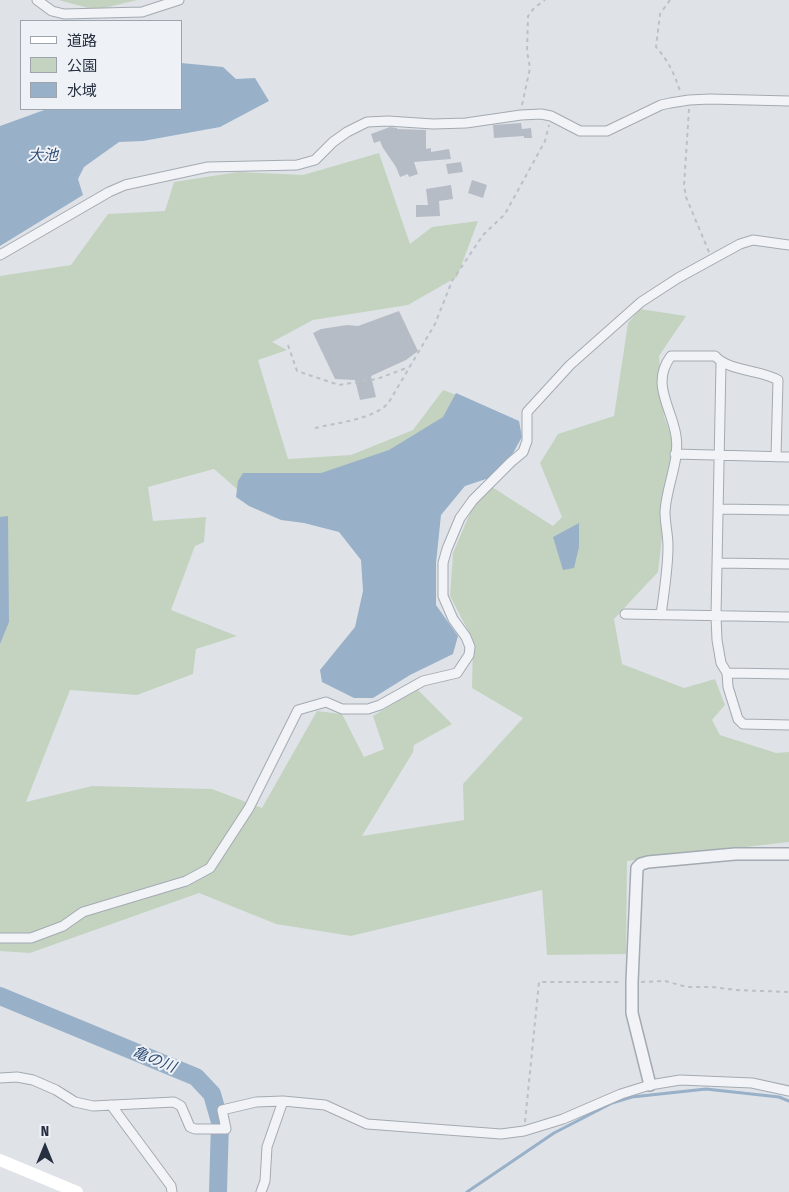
<!DOCTYPE html>
<meta charset="utf-8">
<style>
body{margin:0}
#map{position:relative;width:789px;height:1192px;overflow:hidden;background:#dfe3e8;font-family:"Fira Sans Condensed","Noto Sans JP",sans-serif}
canvas{display:block}
.legend{position:absolute;left:20px;top:20px;width:162px;height:90px;box-sizing:border-box;background:#eef1f6;border:1px solid #9ea4ad;margin:0;padding:6px 9px;list-style:none;font-size:15px;color:#273040}
.legend li{display:flex;align-items:center;gap:10px;height:25px}
.legend b{width:25px;border:1px solid #9ea4ad}
.north{position:absolute;left:20px;top:1122px;width:50px;height:50px;-webkit-text-stroke:4px #eef1f6;paint-order:stroke;rotate:0deg;font-size:14px;font-weight:700;line-height:20px;text-align:center;color:#273040}
.north::after{content:'';display:block;margin:auto;width:18px;height:22px;background:#273040;clip-path:polygon(50% 0,100% 100%,50% 72%,0 100%)}
</style>
<div id="map">
<canvas width="789" height="1192"></canvas>
<ul class="legend">
<li><b style="height:6px;background:#fff"></b>道路</li>
<li><b style="height:14px;background:#c4d3c0"></b>公園</li>
<li><b style="height:14px;background:#99b0c9"></b>水域</li>
</ul>
<div class="north">N</div>
</div>
<script>
const ctx = document.querySelector('canvas').getContext('2d');
ctx.lineJoin = 'round';
function fillPath(path, color) {
  ctx.fillStyle = color;
  ctx.fill(path, 'evenodd');
}
function stroke(path, color, width, dash) {
  ctx.strokeStyle = color;
  ctx.lineWidth = width;
  ctx.lineCap = dash ? 'butt' : 'round';
  ctx.setLineDash(dash || []);
  ctx.stroke(path);
}
function write(font, color, halo, rows, align = 'center') {
  ctx.font = font + ' "Fira Sans Condensed","Noto Sans JP",sans-serif';
  ctx.lineWidth = 4;
  ctx.setLineDash([]);
  ctx.textBaseline = 'middle';
  ctx.strokeStyle = halo;
  ctx.fillStyle = color;
  for (const [text, x, y, turn = 0] of rows) {
    ctx.save();
    ctx.translate(x, y);
    ctx.rotate((+turn || 0) * Math.PI / 180);
    ctx.textAlign = isNaN(turn) ? turn : align;
    if (halo) ctx.strokeText(text, 0, 0);
    ctx.fillText(text, 0, 0);
    ctx.restore();
  }
}
const green = new Path2D(`
 M58,0H137L96,10Z
 M379,153L410,244L432,227L478,221L457,277L408,305L313,320L272,342L287,350L258,360L288,459L351,455L413,430L443,390L462,397L430,445L328,484L238,490L214,469L148,487L153,521L206,517L204,542L195,546L171,610L237,636L196,649L193,674L137,695L70,690L26,802L92,786L212,789L262,808L317,711L342,714L364,757L384,749L373,716L417,689L452,724L414,745L413,752L362,836L464,820L463,784L523,718L472,688L473,640L450,596L453,553L473,506L492,487L553,526L562,517L540,463L558,434L614,416L628,323L640,309L686,316L659,356L664,416L673,442L658,572L614,619L622,664L684,688L715,679L725,705L712,720L720,735L776,753L789,752V842L627,861L626,954L547,955L542,890L351,936L276,924L199,893L30,953L0,951V276L71,265L108,214L165,211L174,182L238,172L303,175Z`);
const water = new Path2D(`
 M181,63L223,67L236,79L255,78L269,101L220,127L143,141L119,142L84,167L78,179L83,195L0,246V126L47,109H181Z
 M456,393L519,421L522,437L513,453L492,477L465,486L441,515L436,563V605L458,636L453,654L410,675L373,698H354L322,682L320,670L355,627L363,591L361,560L339,532L304,523L281,520L249,506L236,497L238,481L243,473H321L389,450L443,417Z
 M8,516L9,622L0,644V517Z
 M579,523V547L574,568L563,570L553,537Z`);
const stream = new Path2D(`
 M467,1192L554,1133L612,1103L632,1097L706,1089L779,1097L789,1101`);
const river = new Path2D(`
 M0,996L196,1077L212,1094L220,1122L218,1192`);
const building = new Path2D(`
 M521,123L522,129L531,128L532,138H524V136L494,138L493,125Z
 M390,127L397,128V129L426,130V149L431,148V152L449,149L451,159L414,162L418,174L409,177L408,174L400,177L396,167L383,148L380,141L374,143L371,134Z
 M461,162L463,172L448,174L446,164Z
 M472,180L487,185L483,198L468,193Z
 M451,185L453,199L439,201L440,216L416,217V205H428L426,189Z
 M399,311L418,351L406,360L371,376L376,397L360,400L355,380L335,379L313,333L321,329L347,325L358,326Z`);
const path = new Path2D(`
 M670,0L660,14L656,47C669,62 674,73 680,91
 M522,105L530,68L527,51L528,16L534,8L545,0
 M689,109L684,186L686,197L709,252
 M288,345L297,371L339,385L377,379L409,367
 M315,428C336,423 376,419 389,402L435,324L452,281L483,235L505,214L545,141L549,125
 M641,982L665,981L687,987H712L735,990L789,992
 M525,1122L539,982H622`);
const minor = new Path2D(`
 M37,0L52,11L64,14L142,12L179,0
 M0,255L109,192L125,185L208,167L297,165L315,160L333,142L347,132L367,122L388,121L433,124L466,123L521,115L541,114L551,116L580,131H607L661,105L670,103L689,100L710,99L789,101
 M721,363L716,616L717,640L721,663L727,673L728,687L738,719L743,724L789,725
 M675,454L789,457
 M718,509L789,510
 M717,563L789,564
 M625,614L789,617
 M661,615C664,592 668,569 668,546C668,535 665,523 665,512C666,487 680,461 676,436C672,408 650,384 671,356H715C730,372 759,369 778,380L776,457
 M727,673L789,674
 M0,938H31L63,926L83,912L186,881L210,868L249,808L298,710L326,702L342,709H368L380,705L423,681L457,673L469,655L470,647L466,637L453,619L443,596V563L447,549L460,518L473,500L511,462L523,452L527,441V412L570,365L641,302L678,278L740,244L753,240L789,245
 M0,1078L17,1077L33,1080L56,1090L75,1102L93,1106L174,1102L181,1106L190,1127L195,1129H226L222,1110L256,1102L283,1101L325,1105L367,1124L501,1134L524,1131L563,1119L621,1094L650,1085L680,1080L752,1083L789,1091
 M111,1105L171,1186L172,1192
 M261,1192L265,1181L267,1147L283,1101`);
const tertiary = new Path2D(`
 M650,1085L632,1013V982L637,868L641,864L648,862L735,854H789`);
const secondary = new Path2D(`
 M0,1160L77,1192`);
const waterNames = [
 ["大池",43,156],
 ["亀の川",154,1060,22]
];
fillPath(green, '#c4d3c0');
fillPath(water, '#99b0c9');
stroke(stream, '#99b0c9', 3);
stroke(river, '#99b0c9', 18);
fillPath(building, '#b6bcc5');
stroke(minor, '#a4aab2', 11);
stroke(tertiary, '#a4aab2', 14);
stroke(path, '#bcc0c7', 2, [4, 4]);
stroke(minor, '#f1f3f7', 9);
stroke(tertiary, '#f1f3f7', 11);
stroke(secondary, '#fff', 12);
write('italic 15px', '#314f75', '#eef1f6', waterNames);
</script>
